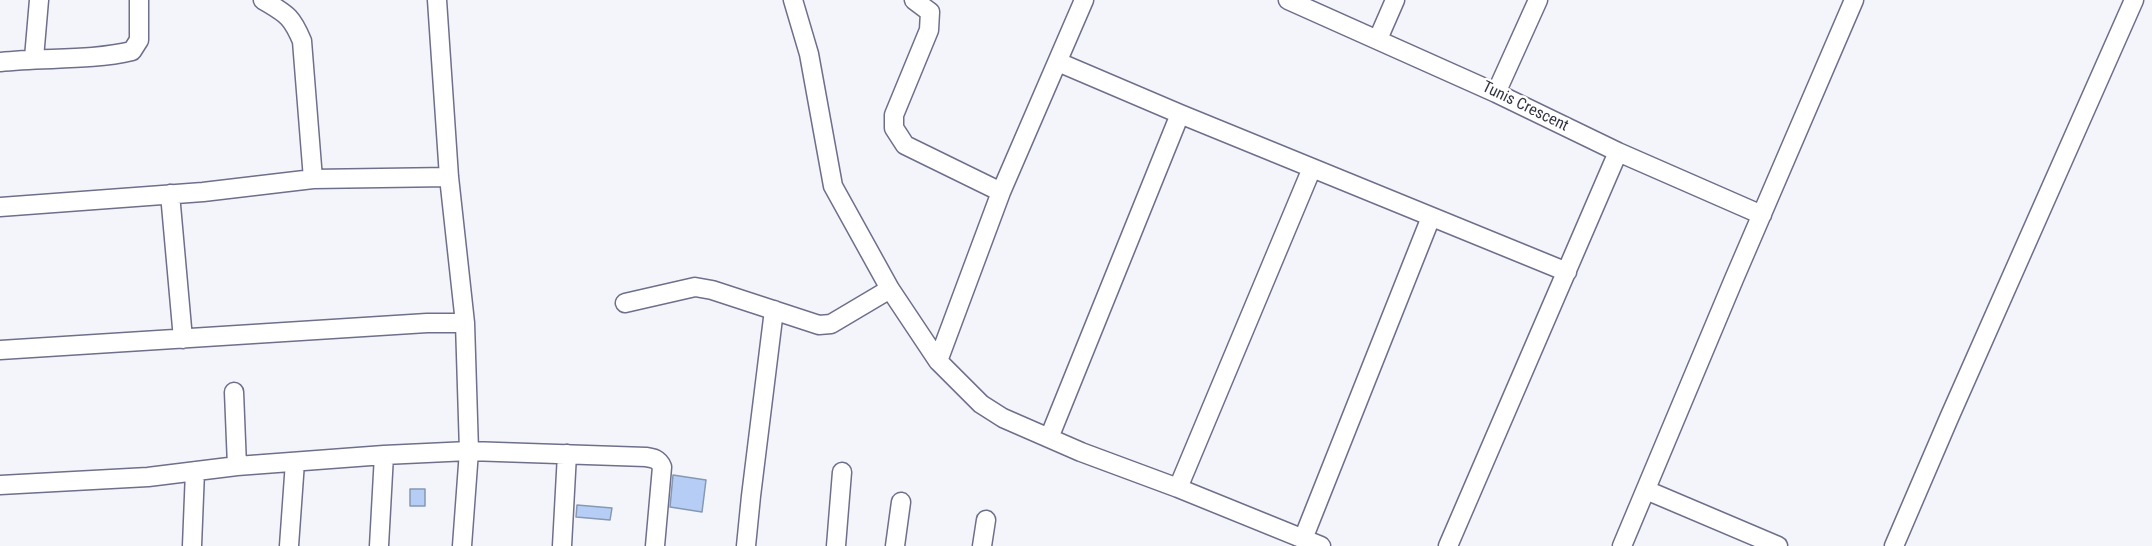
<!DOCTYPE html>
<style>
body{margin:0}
canvas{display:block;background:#f4f5fb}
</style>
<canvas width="2152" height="546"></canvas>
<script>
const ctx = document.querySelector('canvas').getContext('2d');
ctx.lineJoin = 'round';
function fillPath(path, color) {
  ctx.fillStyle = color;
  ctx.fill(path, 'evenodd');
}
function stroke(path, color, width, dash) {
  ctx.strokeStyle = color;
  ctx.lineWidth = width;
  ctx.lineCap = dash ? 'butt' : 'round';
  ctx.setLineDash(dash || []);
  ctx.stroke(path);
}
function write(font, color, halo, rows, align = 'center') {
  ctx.font = font + ' "Roboto Condensed",sans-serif';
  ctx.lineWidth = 5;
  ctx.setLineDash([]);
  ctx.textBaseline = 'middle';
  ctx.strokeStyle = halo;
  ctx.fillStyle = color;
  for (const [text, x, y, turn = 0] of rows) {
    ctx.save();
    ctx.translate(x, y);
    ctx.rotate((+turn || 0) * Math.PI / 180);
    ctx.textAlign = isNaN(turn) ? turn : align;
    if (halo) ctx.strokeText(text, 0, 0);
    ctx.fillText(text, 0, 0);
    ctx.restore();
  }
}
const building = new Path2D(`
 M673,475L706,480L702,512L670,507Z
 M410,489H425V506H410Z
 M577,505L612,508L610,520L576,517Z`);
const street = new Path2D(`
 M263,0C286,14 291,15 302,41L313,179
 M437,0L449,177L465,323
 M793,0L809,54L833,186L890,289L938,361L981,404L1003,418L1081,452L1178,488L1321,546
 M914,0L930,12L929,30L894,115V128L905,145L1001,192
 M1288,0L1496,93L1618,152L1762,215
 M1378,39L1395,0
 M34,58L39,0
 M0,62C43,57 90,61 132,51L139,40V0
 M1058,62L1180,114L1567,272
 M1496,93L1538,0
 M170,194L183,339
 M0,207L203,192L313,179L449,177
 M625,303L695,287L712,290L819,325L831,324L890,289
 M0,350L427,323H465L469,451L462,546
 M938,361L1001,192L1084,0
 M234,392L237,466
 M1049,438L1180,114
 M0,485L148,477L237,466L384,455L469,451L646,457C653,458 659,459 662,467L655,546
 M1178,488L1312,168
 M1646,490L1778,546
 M1303,539L1431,217
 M192,546L195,471
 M289,546L295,462
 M379,546L384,455
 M562,546L567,454
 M746,546L751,496L774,310
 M836,546L842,472
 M895,546L901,502
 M982,546L986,520
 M1448,546L1618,152
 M1622,546L1734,279L1854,0
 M1894,546L1949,418L2134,0`);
const streetNames = [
 ["Tunis Crescent",1525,107,26]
];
fillPath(building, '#b6cef5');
stroke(building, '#8798b2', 1.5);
stroke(street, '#6e6f8b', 21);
stroke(street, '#fff', 18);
write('16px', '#363643', '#fff', streetNames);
</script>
